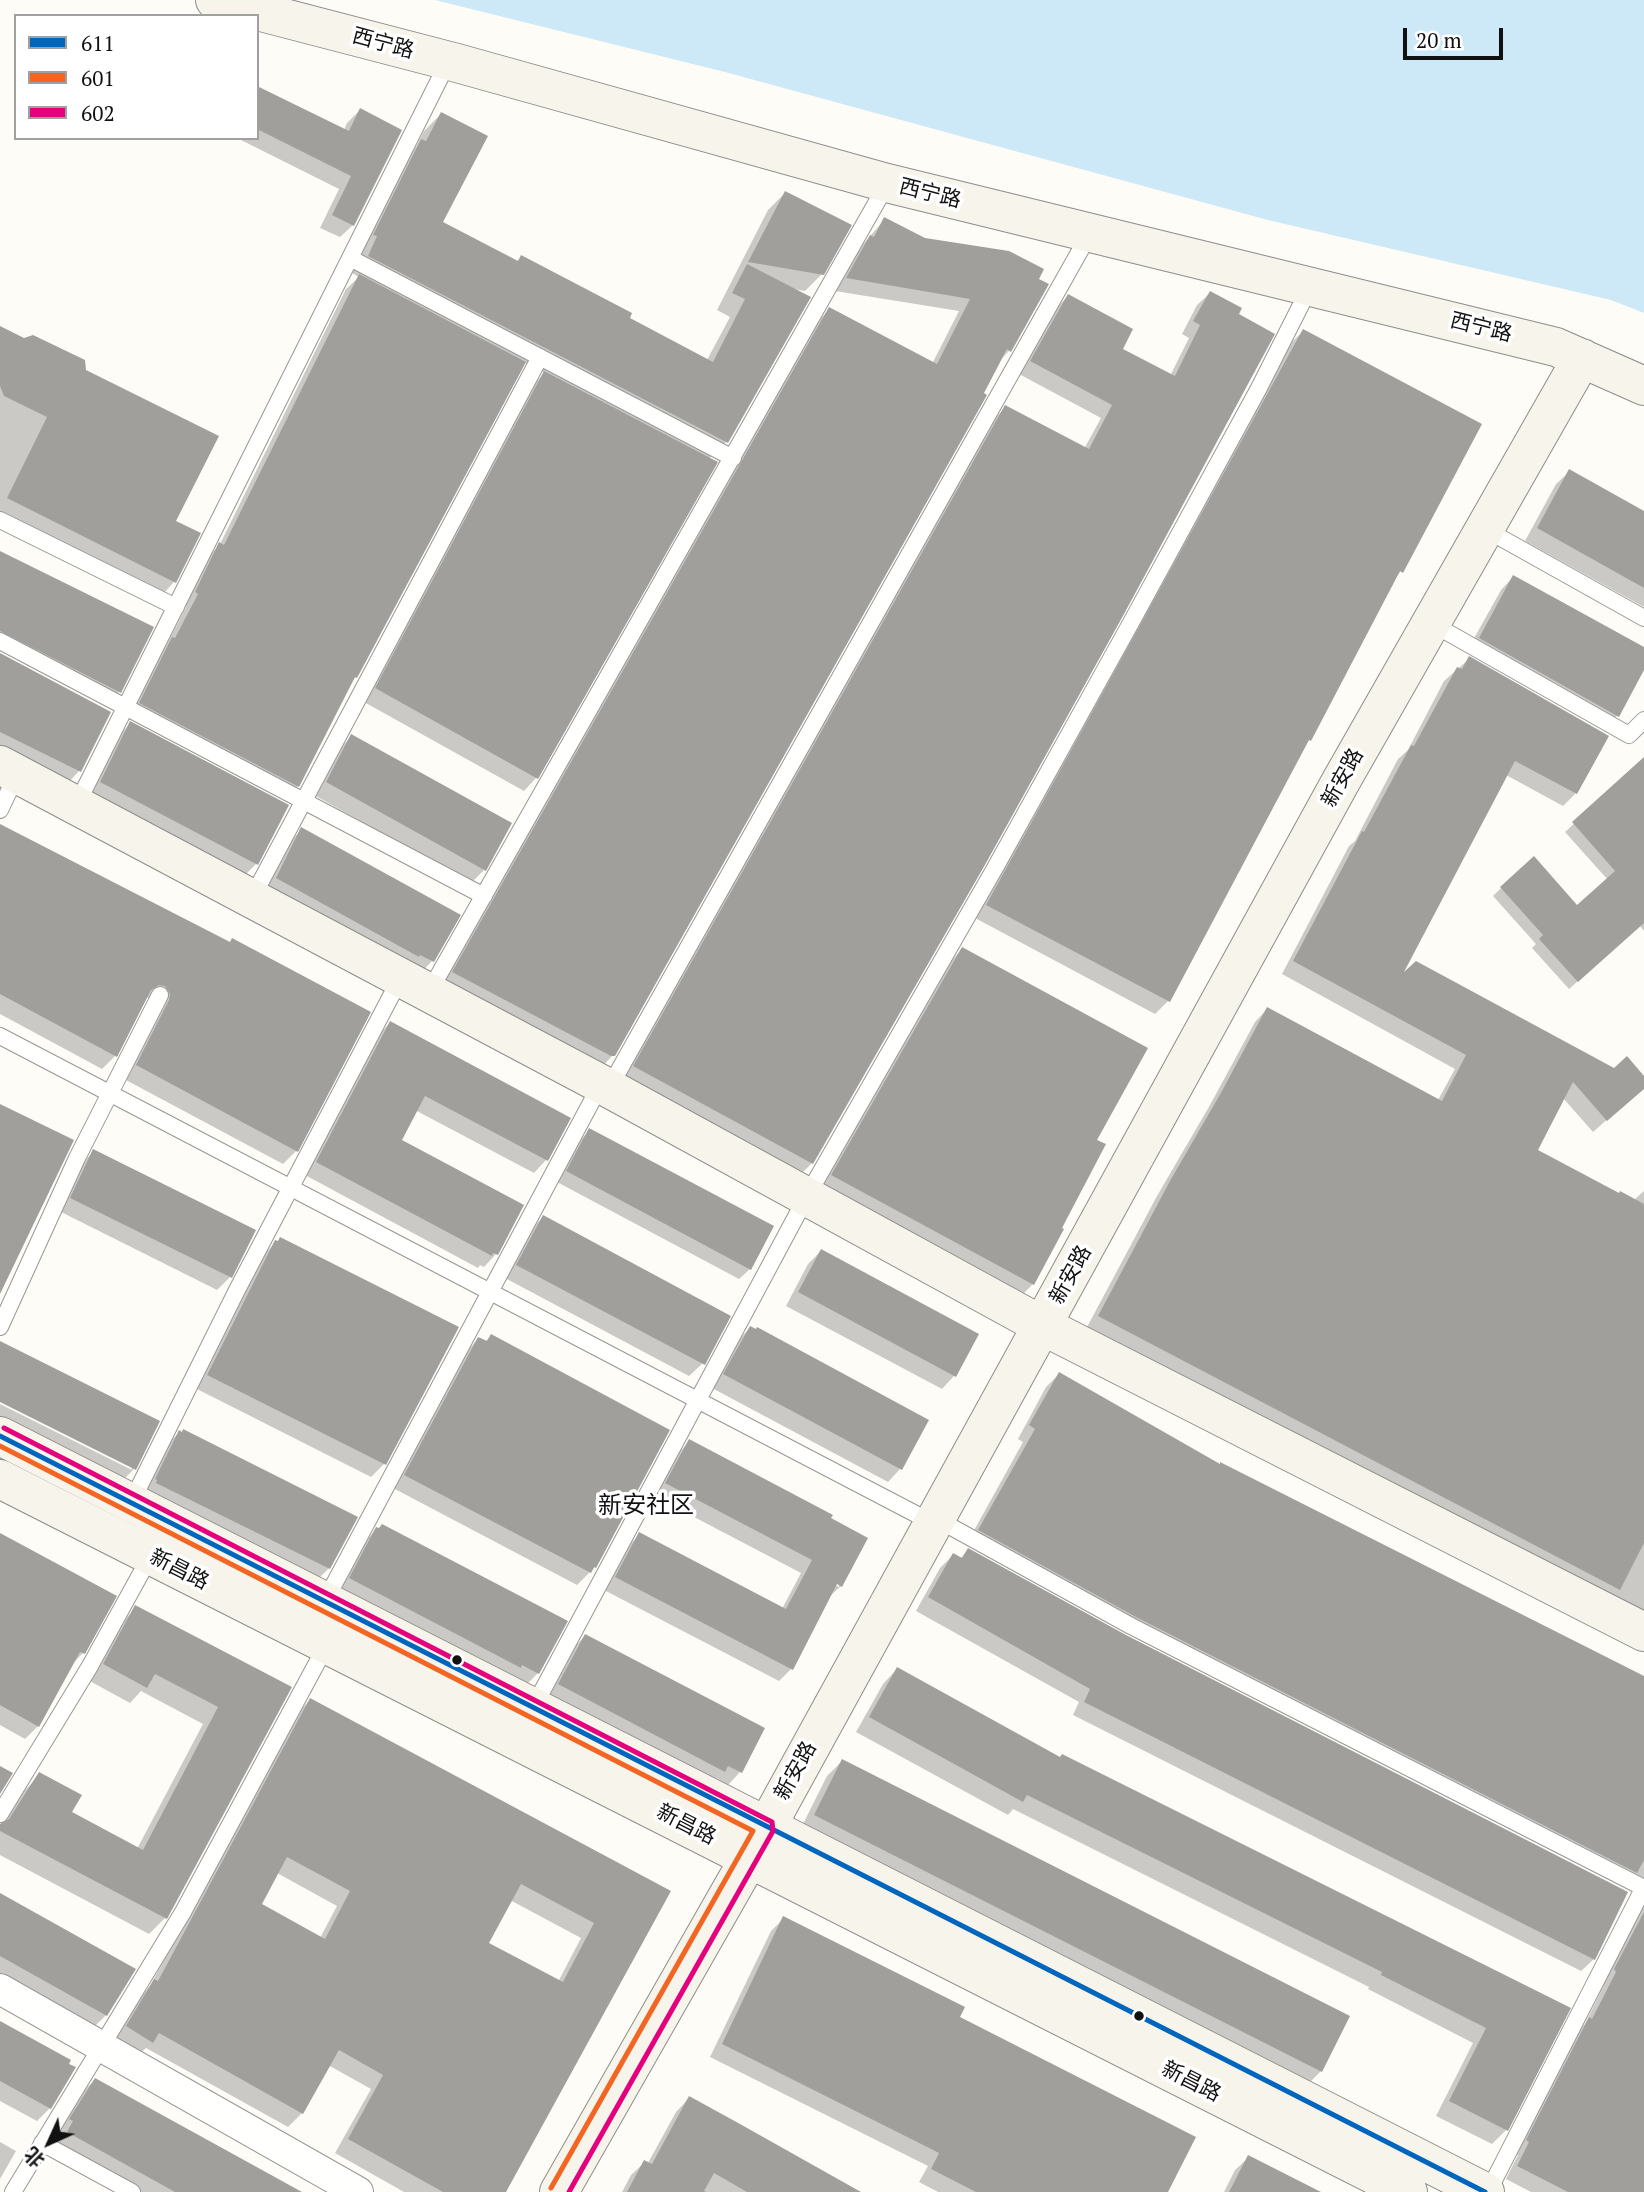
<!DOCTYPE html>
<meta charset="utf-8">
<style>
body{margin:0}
#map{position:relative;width:1644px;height:2192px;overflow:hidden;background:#fdfcf7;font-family:"PT Serif","Noto Sans SC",serif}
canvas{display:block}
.legend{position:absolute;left:14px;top:14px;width:245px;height:126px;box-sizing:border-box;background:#fff;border:2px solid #a0a0a0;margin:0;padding:9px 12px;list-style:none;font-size:21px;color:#111}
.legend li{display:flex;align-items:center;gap:14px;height:35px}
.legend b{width:35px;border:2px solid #a0a0a0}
.north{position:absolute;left:14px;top:2108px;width:70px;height:70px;-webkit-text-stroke:5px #fff;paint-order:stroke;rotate:225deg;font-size:19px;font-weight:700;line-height:28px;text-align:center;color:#111}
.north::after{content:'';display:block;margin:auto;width:24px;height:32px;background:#111;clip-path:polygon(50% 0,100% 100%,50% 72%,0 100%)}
.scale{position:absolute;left:1403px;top:28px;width:100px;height:32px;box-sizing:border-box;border:4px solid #111;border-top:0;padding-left:9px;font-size:21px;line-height:24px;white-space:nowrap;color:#111;-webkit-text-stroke:5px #fff;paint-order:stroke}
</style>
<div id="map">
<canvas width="1644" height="2192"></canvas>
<ul class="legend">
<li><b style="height:9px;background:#0065bd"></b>611</li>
<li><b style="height:9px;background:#f26522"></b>601</li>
<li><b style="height:9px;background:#e5007d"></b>602</li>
</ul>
<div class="north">北</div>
<div class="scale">20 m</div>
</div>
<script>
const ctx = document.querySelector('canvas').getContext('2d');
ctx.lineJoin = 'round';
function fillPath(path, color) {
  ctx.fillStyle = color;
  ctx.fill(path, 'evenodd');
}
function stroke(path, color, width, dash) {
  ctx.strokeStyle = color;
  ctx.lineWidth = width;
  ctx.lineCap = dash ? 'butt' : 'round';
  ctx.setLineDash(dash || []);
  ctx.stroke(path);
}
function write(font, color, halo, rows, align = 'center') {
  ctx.font = font + ' "PT Serif","Noto Sans SC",serif';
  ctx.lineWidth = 7;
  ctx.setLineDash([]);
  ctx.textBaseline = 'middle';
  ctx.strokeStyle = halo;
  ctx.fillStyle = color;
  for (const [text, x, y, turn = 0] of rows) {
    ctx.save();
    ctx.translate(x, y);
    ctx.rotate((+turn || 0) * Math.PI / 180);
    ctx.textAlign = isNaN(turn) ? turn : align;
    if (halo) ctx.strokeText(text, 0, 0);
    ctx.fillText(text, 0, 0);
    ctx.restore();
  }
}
const water = new Path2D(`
 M435,0H1644V313L1611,300L1268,220L725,72Z`);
const shadow = new Path2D(`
 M257,87L344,130L347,123L360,110L353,225L340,237L320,228L339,189L237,138H257Z
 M441,114V223L517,262L521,257L628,319L707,360L730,317L717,310L768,210L785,193L822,274L805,291L793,289L808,298L726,442L709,459L536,778L524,791L364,702L532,386L545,373L523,362L356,677L350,682L298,786L285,799L128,716L160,652L166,646L186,607L183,605L207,557L219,546L346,289L359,277L352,273L405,158L416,147L424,131Z
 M885,219L924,240L1009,253L1010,350L998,362L613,1055L601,1068L441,985L817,322L830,309L932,364L959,311L835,291L858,250Z
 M1210,293L1240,309L812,1163L799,1176L622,1079L993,420L1006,407L1084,449L1101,418L1019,374L1055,309L1068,296L1120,349L1170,376L1189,338L1182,334L1197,305Z
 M0,328L85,371L173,521L174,582L160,597L0,516Z
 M1303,331L1401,571L1395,578L1309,740L1303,746L1168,1001L1155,1014L975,918L1290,344Z
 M1569,472L1644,513V607L1525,541L1556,484Z
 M0,554L119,692L107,704L0,648Z
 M1513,577L1644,649V666L1617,716L1604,729L1467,651L1501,590Z
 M0,655L109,712L79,771L67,784L0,750Z
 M1469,659L1606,736L1576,793L1563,806L1506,775L1398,979L1614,1070L1644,1079V1087L1593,1132L1563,1098L1535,1150L1619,1195L1634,1200L1644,1191V1623L1086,1329L1157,1196L1210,1105L1255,1022L1267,1009L1438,1100L1455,1069L1282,974L1349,846L1355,841L1398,759L1408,750L1444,681Z
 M130,724L287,806L256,864L243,877L88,795L118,736Z
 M352,736L484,870L471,883L314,795L339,749Z
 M1644,760V931L1640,926L1569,989L1532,948L1536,944L1493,896L1501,888L1577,907L1608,880L1565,832Z
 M0,826L229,943L296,1151L283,1164L124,1079L152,999L145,997L115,1056L102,1069L0,1014Z
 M302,830L432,961L420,974L264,891L289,842Z
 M962,949L1095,1140L1033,1284L1020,1297L820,1188L950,962Z
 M390,1023L569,1119L546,1160L534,1173L415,1110L399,1141L496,1254L484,1267L480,1265L478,1268L305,1175L377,1036Z
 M590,1130L750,1269L739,1279L557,1182L579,1141Z
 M94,1151L230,1277L217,1290L59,1211L81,1164Z
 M543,1217L729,1316L702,1364L689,1376L505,1278L530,1230Z
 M276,1242L384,1464L371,1477L195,1388L263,1255Z
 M821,1251L976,1335L954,1376L942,1389L786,1306L808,1264Z
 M750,1328L900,1469L888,1482L712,1388L737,1341Z
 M491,1336L595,1567L577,1585L393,1488L466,1352L478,1339L485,1342Z
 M0,1343L158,1422L134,1469L122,1481L0,1420V1404L132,1470V1466L0,1400Z
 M1059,1374L1219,1466L1644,1678V2192H1531L1506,2179L1518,2155L1515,2153L1577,2032L1585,2024L1604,1985L1602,1983L1641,1895L967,1543L1023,1442L1018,1439L1046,1387Z
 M179,1433L329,1568L316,1581L143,1492L166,1445Z
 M689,1442L831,1516L829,1519L866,1539L841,1586L828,1598L791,1669L779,1681L604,1590L627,1547L639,1535L782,1609L801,1573L654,1496L677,1454ZM830,1579L839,1583V1587L829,1581Z
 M377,1529L538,1673L525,1686L338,1591L364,1542Z
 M0,1534L83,1653L71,1665L38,1726L25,1739L0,1725Z
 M968,1550L1594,1959L1581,1971L1073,1715L1079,1702L916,1611L940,1568L953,1555L960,1559Z
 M136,1608L289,1688L165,1918L149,1934L0,1855V1825L24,1791L40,1775L70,1813L137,1849L203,1724L141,1691L130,1703L88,1680L120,1624Z
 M585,1636L740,1772L728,1785L716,1778L711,1783L546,1697L572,1649Z
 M897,1669L1059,1759L1568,2008L1506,2130L1492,2144L1436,2116L1473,2043L1368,1989L1369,1987L1013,1809L1008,1815L856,1732L883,1684Z
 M310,1700L669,1892L504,2192H404L335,2153L371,2089L328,2065L302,2113L288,2127L146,2048L137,2056L113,2041L141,1996L150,1986L296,1714ZM277,1873L337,1906L320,1938L259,1905ZM510,1900L581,1938L558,1982L487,1943Z
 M842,1761L1321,2071L1306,2086L800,1830L827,1776Z
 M0,1895L106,2015L93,2028L0,1976Z
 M784,1918L958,2018L1167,2192H938L919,2182L928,2166L710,2057L771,1931Z
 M0,2022L50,2108L37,2121L0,2101Z
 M95,2080L298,2192H139L55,2146L61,2134L58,2132L82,2092Z
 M689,2098L825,2192H622L631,2175L645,2162L648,2163L676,2112Z
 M0,2142L16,2151L0,2179Z
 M1249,2157L1319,2192H1224L1235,2170Z`);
const building = new Path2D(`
 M257,86L349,131L360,108L402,130L354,226L332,215L351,176L257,129Z
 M441,112L488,136L443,222L518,261L521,255L632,313L630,318L713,362L745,299L732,293L747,264L811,297L728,443L368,256L377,236L373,235L421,139L426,141Z
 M785,191L852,225L824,275L748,262Z
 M884,217L925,238L1009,251L1044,269L1039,279L1049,284L1011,352L1007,349L984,393L987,395L615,1056H611L452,972L829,307L937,364L970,299L846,278L870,235L874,237Z
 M359,274L526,362L357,678L355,677L299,787L139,703L172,637L175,638L198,594L195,592L219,542L224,545Z
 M1210,291L1242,308L1239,314L1275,334L1124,614L986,863L813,1164L633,1066L1005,405L1089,449L1112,405L1030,361L1068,294L1133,329L1123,349L1175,376L1200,325L1193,321Z
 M0,326L24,338L33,335L85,360L86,370L219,436L176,521L201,533L176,583L7,498L47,417L4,396L0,386Z
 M1303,329L1482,424L1403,573L1400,571L1311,741L1309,740L1170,1002L986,905Z
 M544,371L718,462L538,779L375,688Z
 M1569,469L1644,511V588L1537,528Z
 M0,551L154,627L121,693L0,631Z
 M1513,575L1644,647V670L1619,717L1479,638Z
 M0,653L111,712L81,772L0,732Z
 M1469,656L1609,736L1577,794L1515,761L1404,972L1416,961L1614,1068L1627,1056L1644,1076V1089L1607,1121L1573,1082L1538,1150L1619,1193L1620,1191L1644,1204V1543L1620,1590L1098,1316L1170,1181L1222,1091L1267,1007L1442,1101L1466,1055L1293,961L1362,831L1364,832L1411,745L1414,746L1457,667L1462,669Z
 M130,721L289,805L258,865L100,782Z
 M351,734L512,823L486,871L326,782Z
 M1644,757V923L1578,982L1539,939L1543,935L1500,887L1534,856L1577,905L1615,871L1572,822Z
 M0,824L230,942L232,938L371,1012L298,1152L136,1065L169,1000L170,994L165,986L159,985L151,990L117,1057L0,994Z
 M301,827L461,915L434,962L420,955L419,957L276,878Z
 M962,947L1148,1048L1097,1140L1106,1144L1062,1228L1064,1229L1034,1285L831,1175Z
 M390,1021L571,1118L548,1161L425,1096L402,1140L524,1205L498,1255L493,1253L492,1256L316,1162Z
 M0,1104L74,1140L0,1294Z
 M589,1128L774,1226L751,1270L566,1171Z
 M93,1149L256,1230L232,1278L70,1198Z
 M543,1215L731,1316L705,1365L516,1265Z
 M280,1237L459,1327L386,1465L207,1375L275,1240L278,1241Z
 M821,1249L979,1334L956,1377L798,1292Z
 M750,1326L756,1329L757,1327L929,1420L902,1470L723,1374Z
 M491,1334L670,1430L596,1568L594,1567L591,1573L404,1475L478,1337L487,1341Z
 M0,1341L160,1421L136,1470L0,1402Z
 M1059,1372L1220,1464V1462L1644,1676V1860L1637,1873L1136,1617L978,1530L1035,1429L1029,1425Z
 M183,1429L358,1517L330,1569L156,1483L157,1480L155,1479L179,1430L182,1432Z
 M689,1439L833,1515L831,1518L868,1538L842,1587L837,1584L793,1670L615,1577L639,1532L786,1609L812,1560L665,1483Z
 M382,1524L568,1621L539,1674L522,1665L521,1668L349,1578L376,1527L379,1528Z
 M0,1533L117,1596L85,1654L80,1652L39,1727L0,1705Z
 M968,1548L1126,1635L1628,1892L1595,1960L1084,1702L1090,1689L928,1597L953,1553L962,1558Z
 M135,1605L292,1687L167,1919L0,1831V1824L9,1819L39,1772L82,1795L72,1812L143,1850L218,1707L155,1674L147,1688L103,1664Z
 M585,1634L765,1728L742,1773L728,1766L725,1772L558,1684Z
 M897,1667L1060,1757L1062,1754L1571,2008L1508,2131L1449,2101L1486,2028L1381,1975L1382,1972L1027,1795L1023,1802L869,1717Z
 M310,1698L671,1891L506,2192H443L348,2139L383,2075L339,2050L303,2114L159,2033L153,2043L126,2026L154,1979L158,1981ZM287,1857L350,1891L325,1939L262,1904ZM521,1884L594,1923L563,1982L489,1943Z
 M842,1759L1350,2016L1322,2072L814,1815Z
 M0,1766L13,1773L0,1794Z
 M0,1893L136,1969L107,2016L0,1956Z
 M1644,1912V2192H1568L1517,2166L1529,2142L1526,2140L1589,2017L1592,2019L1616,1972L1614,1969Z
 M783,1916L965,2007L960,2017L1196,2137L1168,2192H976L931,2169L939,2153L722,2044Z
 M0,2021L71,2060L69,2064L76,2067L51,2109L0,2081Z
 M95,2078L302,2192H175L67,2132L73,2121L69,2119Z
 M689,2096L740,2124L861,2192H747L714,2173L704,2191L707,2192H627L644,2160L652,2164Z
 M1248,2155L1321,2192H1229Z`);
const lane = new Path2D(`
 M350,258L733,458
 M0,520L176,607
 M1485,529L1644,618
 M1431,623L1629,735L1644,720
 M0,641L484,896
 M76,806L449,60
 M0,810L17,774
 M252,898L540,357
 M429,992L887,184
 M0,1036L933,1523
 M609,1088L1090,233
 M0,1327L77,1158L160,995
 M131,1503L237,1290L401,977
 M935,1518L1131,1626L1644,1888
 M325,1601L601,1084
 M533,1708L807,1196L995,868L1133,619L1259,388L1310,287
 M0,1814L90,1666L151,1555
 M42,2143L132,2192
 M13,2192L183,1912L326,1646
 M1488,2192L1644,1887`);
const street = new Path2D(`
 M0,1989L358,2192`);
const secondary = new Path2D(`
 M215,0L457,63L887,183L1556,347L1644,386
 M0,765L601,1084L1043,1326L1644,1632
 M0,1436L1485,2192
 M0,1479L1408,2192
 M559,2192L750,1857L1341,781L1582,358`);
const bus1 = new Path2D(`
 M0,1436L1485,2192`);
const bus2 = new Path2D(`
 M0,1446L753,1831L551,2188`);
const bus3 = new Path2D(`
 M4,1428L772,1822L773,1831L569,2192`);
const markers = [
 [457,1660,6,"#111"],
 [1139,2016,6,"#111"]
];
const streetNames = [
 ["西宁路",383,44,15],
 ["西宁路",930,194,14],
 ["西宁路",1481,328,14],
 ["新安路",1343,778,-61],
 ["新安路",1071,1275,-61],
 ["新昌路",179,1570,27],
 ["新安路",796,1771,-61],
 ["新昌路",686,1825,27],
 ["新昌路",1191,2082,27]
];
const quarterNames = [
 ["新安社区",646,1506]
];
fillPath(water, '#cde8f7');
fillPath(shadow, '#0003');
fillPath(building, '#a19f9c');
stroke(lane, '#979795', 18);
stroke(street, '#979795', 32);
stroke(secondary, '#8e8d8b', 40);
stroke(lane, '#fffffe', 16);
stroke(street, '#fffffe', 30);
stroke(secondary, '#f6f4eb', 38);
stroke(bus1, '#0065bd', 5);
stroke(bus2, '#f26522', 5);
stroke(bus3, '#e5007d', 5);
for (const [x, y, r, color] of markers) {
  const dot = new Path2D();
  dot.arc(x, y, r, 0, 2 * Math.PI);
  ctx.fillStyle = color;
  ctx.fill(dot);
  stroke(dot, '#fff', 2.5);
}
write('21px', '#111', '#fff', streetNames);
write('24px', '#111', '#fff', quarterNames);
</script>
